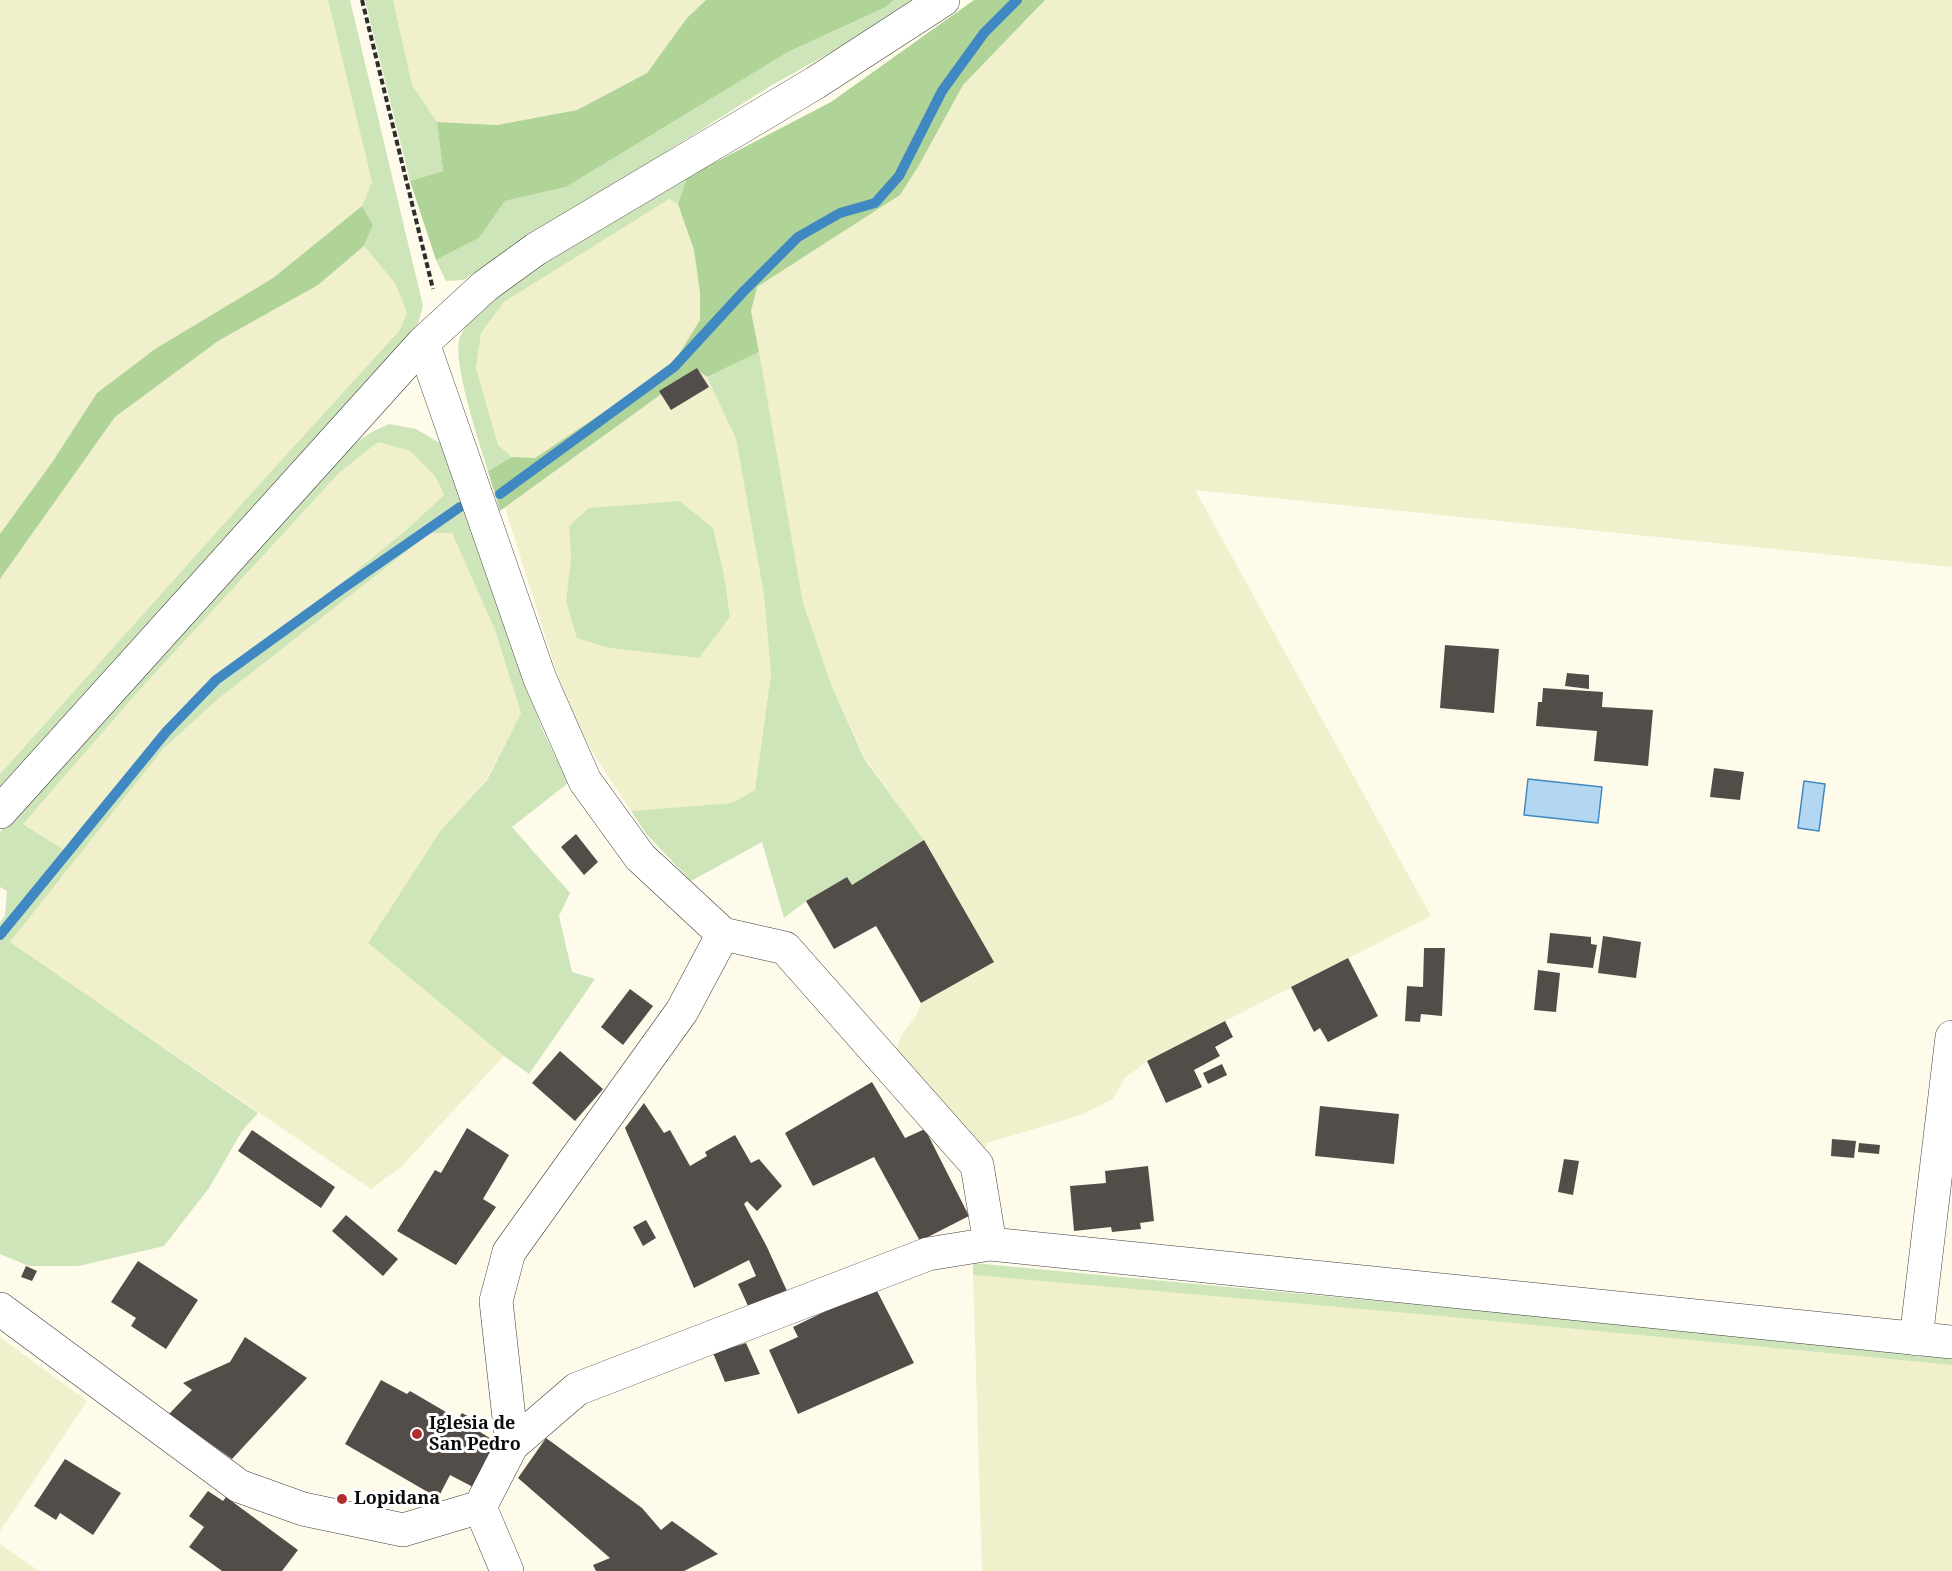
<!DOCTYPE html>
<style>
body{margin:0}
canvas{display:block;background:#fefbeb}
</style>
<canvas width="1952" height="1571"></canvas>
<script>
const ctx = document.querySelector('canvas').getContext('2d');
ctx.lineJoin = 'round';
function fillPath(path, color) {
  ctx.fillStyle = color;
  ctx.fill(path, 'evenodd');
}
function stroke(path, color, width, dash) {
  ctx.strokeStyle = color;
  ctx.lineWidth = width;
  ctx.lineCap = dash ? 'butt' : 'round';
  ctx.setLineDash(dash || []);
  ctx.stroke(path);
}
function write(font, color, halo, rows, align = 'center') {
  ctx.font = font + ' "Noto Serif",serif';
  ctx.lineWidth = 6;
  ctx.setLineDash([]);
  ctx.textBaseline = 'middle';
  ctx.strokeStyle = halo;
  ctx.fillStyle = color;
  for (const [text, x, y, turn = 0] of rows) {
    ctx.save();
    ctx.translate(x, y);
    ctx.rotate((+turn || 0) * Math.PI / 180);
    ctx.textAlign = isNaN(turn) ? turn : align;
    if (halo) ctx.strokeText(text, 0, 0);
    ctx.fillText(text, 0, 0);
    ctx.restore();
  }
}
const farmland = new Path2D(`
 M0,0H328L372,182L362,206L273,278L155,349L98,393L53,461L0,534Z
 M393,0H706L687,18L647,73L577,110L497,125L437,122L412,85Z
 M1045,0H1952V567L1195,490L1431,916L1147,1061L1124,1079L1113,1099L1081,1115L987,1143L983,1159L895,1053L902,1034L916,1016L921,1003L993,962L924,840L866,760L832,687L803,603L751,311L757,287L900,195L918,167L963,85Z
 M669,198L678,204L694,250L700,293V320L685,347L671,367L535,458L512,457L498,445L476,368L481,333L504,302Z
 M364,246L395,283L407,313L399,331L256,488L0,774V579L115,417L218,341L318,285Z
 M696,369L707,377L736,439L764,595L771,674L755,790L732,803L631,811L598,761L568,708L505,508ZM680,501L713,528L724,575L730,617L699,658L609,648L566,601L571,559L569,526L589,508Z
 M378,442L410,451L435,476L444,495L406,530L277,636L199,693L84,823L64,850L22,823L134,696L339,473Z
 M430,533H452L495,630L521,713L486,780L441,830L368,943L504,1056L401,1167L371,1189L9,942L163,749L218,699Z
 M973,1275L1429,1315L1952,1365V1571H982Z
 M0,1337L87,1401L0,1531Z
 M0,1544L39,1571H0Z`);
const green = new Path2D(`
 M328,0H350L423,306L418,324L389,364L0,793V774L256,488L399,331L407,313L395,283L364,246L373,225L362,206L372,182Z
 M365,0H393L412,85L437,122L443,171L410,181Z
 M894,0H918L894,17L772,85L463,280L446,281L436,260L479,238L505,201L566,187L788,52L886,7Z
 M687,177L678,204L669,199L504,302L481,333L476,368L498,445L512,457L488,471C480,444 451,360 460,337C466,322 478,313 490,303C549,252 620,216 687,177Z
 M759,352L803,603L832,687L865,760L924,840L852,885L847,877L806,901L784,918L762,842L691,881L647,835L631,811L732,803L755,790L771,674L764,595L736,439L707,377Z
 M389,424L416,429L443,445L526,686L543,731L568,783L512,827L570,893L559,916L572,972L595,979L529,1074L504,1056L368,943L441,830L487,780L521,713L495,630L452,533H430L218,699L163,749L10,942L258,1113L242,1131L209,1188L164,1246L79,1266H29L0,1254V923L5,915L7,891L0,887V832L339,454L370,433ZM378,442L410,451L435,476L444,495L406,530L277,636L199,693L84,823L64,850L23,824L134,696L339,473Z
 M680,501L713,528L724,575L730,617L699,658L609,648L577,638L566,601L571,559L569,526L589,508Z
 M973,1263L1952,1355V1365L1429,1315L973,1275Z`);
const forest = new Path2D(`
 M706,0H894L886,7L788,52L566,187L505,201L479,238L436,260L410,181L443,171L437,122L497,125L577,110L647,73L687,18Z
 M974,0H1045L963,85L918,167L900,195L757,287L751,311L759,352L707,377L696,369L500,511L488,471L512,457L535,458L671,367L700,320V293L694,250L678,204L687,177L831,102Z
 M362,206L373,225L364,246L318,285L218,341L115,417L0,579V534L53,461L97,393L155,349L273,278Z`);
const water = new Path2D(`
 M1528,779L1602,787L1598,823L1524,815Z
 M1804,781L1825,784L1819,831L1798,828Z`);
const stream = new Path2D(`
 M500,494L674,367L743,292L798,237L840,213L875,203L899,176L942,91L984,33L1017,0
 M0,935L166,732L216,680L342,589L460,507`);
const building = new Path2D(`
 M697,368L709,387L671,410L659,391Z
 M1445,645L1499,649L1494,713L1440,708Z
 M1567,673L1589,675V689L1565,686Z
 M1543,688L1603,692L1602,707L1653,710L1648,766L1594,761L1597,731L1536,726L1538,702H1542Z
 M1714,768L1744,772L1740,800L1710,797Z
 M576,834L598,862L584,875L561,847Z
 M924,840L994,962L921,1003L876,926L834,949L806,901L847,877L852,885Z
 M1550,933L1591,937V944L1597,945L1593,968L1547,963Z
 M1603,936L1641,942L1636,978L1598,973Z
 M1424,948H1445L1442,1016L1421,1014L1420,1022L1405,1021L1407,986L1423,987Z
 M1348,958L1378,1016L1328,1042L1320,1028L1314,1032L1291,987Z
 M1538,970L1560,973L1556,1012L1534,1010Z
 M630,989L653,1006L623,1045L601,1027Z
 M1225,1021L1233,1037L1215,1047L1220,1056L1194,1070L1202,1087L1166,1103L1147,1061Z
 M560,1051L603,1089L575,1121L532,1083Z
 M1222,1064L1227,1075L1208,1084L1203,1073Z
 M872,1082L905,1138L925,1129L969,1216L920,1241L874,1157L813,1186L785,1133Z
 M644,1103L664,1133L670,1130L690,1166L707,1156L705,1152L735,1135L751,1163L759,1159L782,1186L757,1211L747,1201L744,1204L767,1247L787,1291L749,1308L738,1284L756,1276L749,1260L694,1288L625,1128Z
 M1320,1106L1399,1114L1394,1164L1315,1156Z
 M467,1128L509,1155L483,1199L496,1207L456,1265L397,1231L435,1170L441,1173Z
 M252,1130L335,1187L321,1208L238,1151Z
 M1832,1139L1856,1141L1854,1158L1831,1156Z
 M1859,1143L1880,1145L1879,1154L1858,1152Z
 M1564,1159L1579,1161L1573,1195L1558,1192Z
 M1148,1166L1154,1221L1140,1223L1141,1229L1112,1232L1111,1227L1074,1231L1070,1186L1106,1183L1105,1171Z
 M346,1215L398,1259L383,1276L332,1231Z
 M646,1220L656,1238L643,1246L633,1227Z
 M138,1261L198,1300L166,1349L131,1326L136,1318L111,1302Z
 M26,1266L37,1271L32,1281L21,1277Z
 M875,1287L914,1363L798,1414L769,1350L798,1337L793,1327Z
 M245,1337L307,1378L232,1459L169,1414L192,1390L183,1383L230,1362Z
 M746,1343L760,1374L725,1382L713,1353Z
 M381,1380L407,1394L410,1391L458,1419L462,1413L473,1419L469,1425L496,1442L473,1487L450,1475L438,1498L345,1444Z
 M546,1438L642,1508L661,1530L672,1521L718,1554L684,1571H596L593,1565L610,1558L518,1478Z
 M65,1459L121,1493L93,1535L60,1513L56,1520L34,1506Z
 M208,1491L223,1501L226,1497L298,1550L282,1571H222L189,1547L204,1527L189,1516Z`);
const path = new Path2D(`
 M362,0L433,289`);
const minor = new Path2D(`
 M423,343L540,679L585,781L640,857L723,934L785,948L977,1165L990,1244
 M0,812L423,343L485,286L536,249L815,83L943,0
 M0,1309L239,1486L303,1509L403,1530L480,1507L512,1445L577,1389L928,1254L990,1244L1952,1342
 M1916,1339L1952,1037
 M512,1445L496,1301L509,1252L682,1011L723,934
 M480,1507L507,1571`);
const markers = [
 [417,1434,6,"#b02e2e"],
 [342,1499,6,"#b02e2e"]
];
const poiNames = [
 ["Iglesia de",429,1424],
 ["San Pedro",429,1445],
 ["Lopidana",354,1499]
];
fillPath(farmland, '#f1f0cd');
fillPath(green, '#cde5b8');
fillPath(forest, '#b0d498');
fillPath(water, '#b4d7f1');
stroke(water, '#4088c2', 1.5);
stroke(stream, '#4088c2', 10);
fillPath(building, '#534d49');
stroke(minor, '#3e3e3e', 34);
stroke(path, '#2d2d2d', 4, [6, 3]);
stroke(minor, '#fff', 33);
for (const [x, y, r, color] of markers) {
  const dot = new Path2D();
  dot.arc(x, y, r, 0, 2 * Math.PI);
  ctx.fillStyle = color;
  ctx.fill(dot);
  stroke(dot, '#fff', 2);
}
write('bold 18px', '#0b0b0b', '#fff', poiNames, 'left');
</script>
